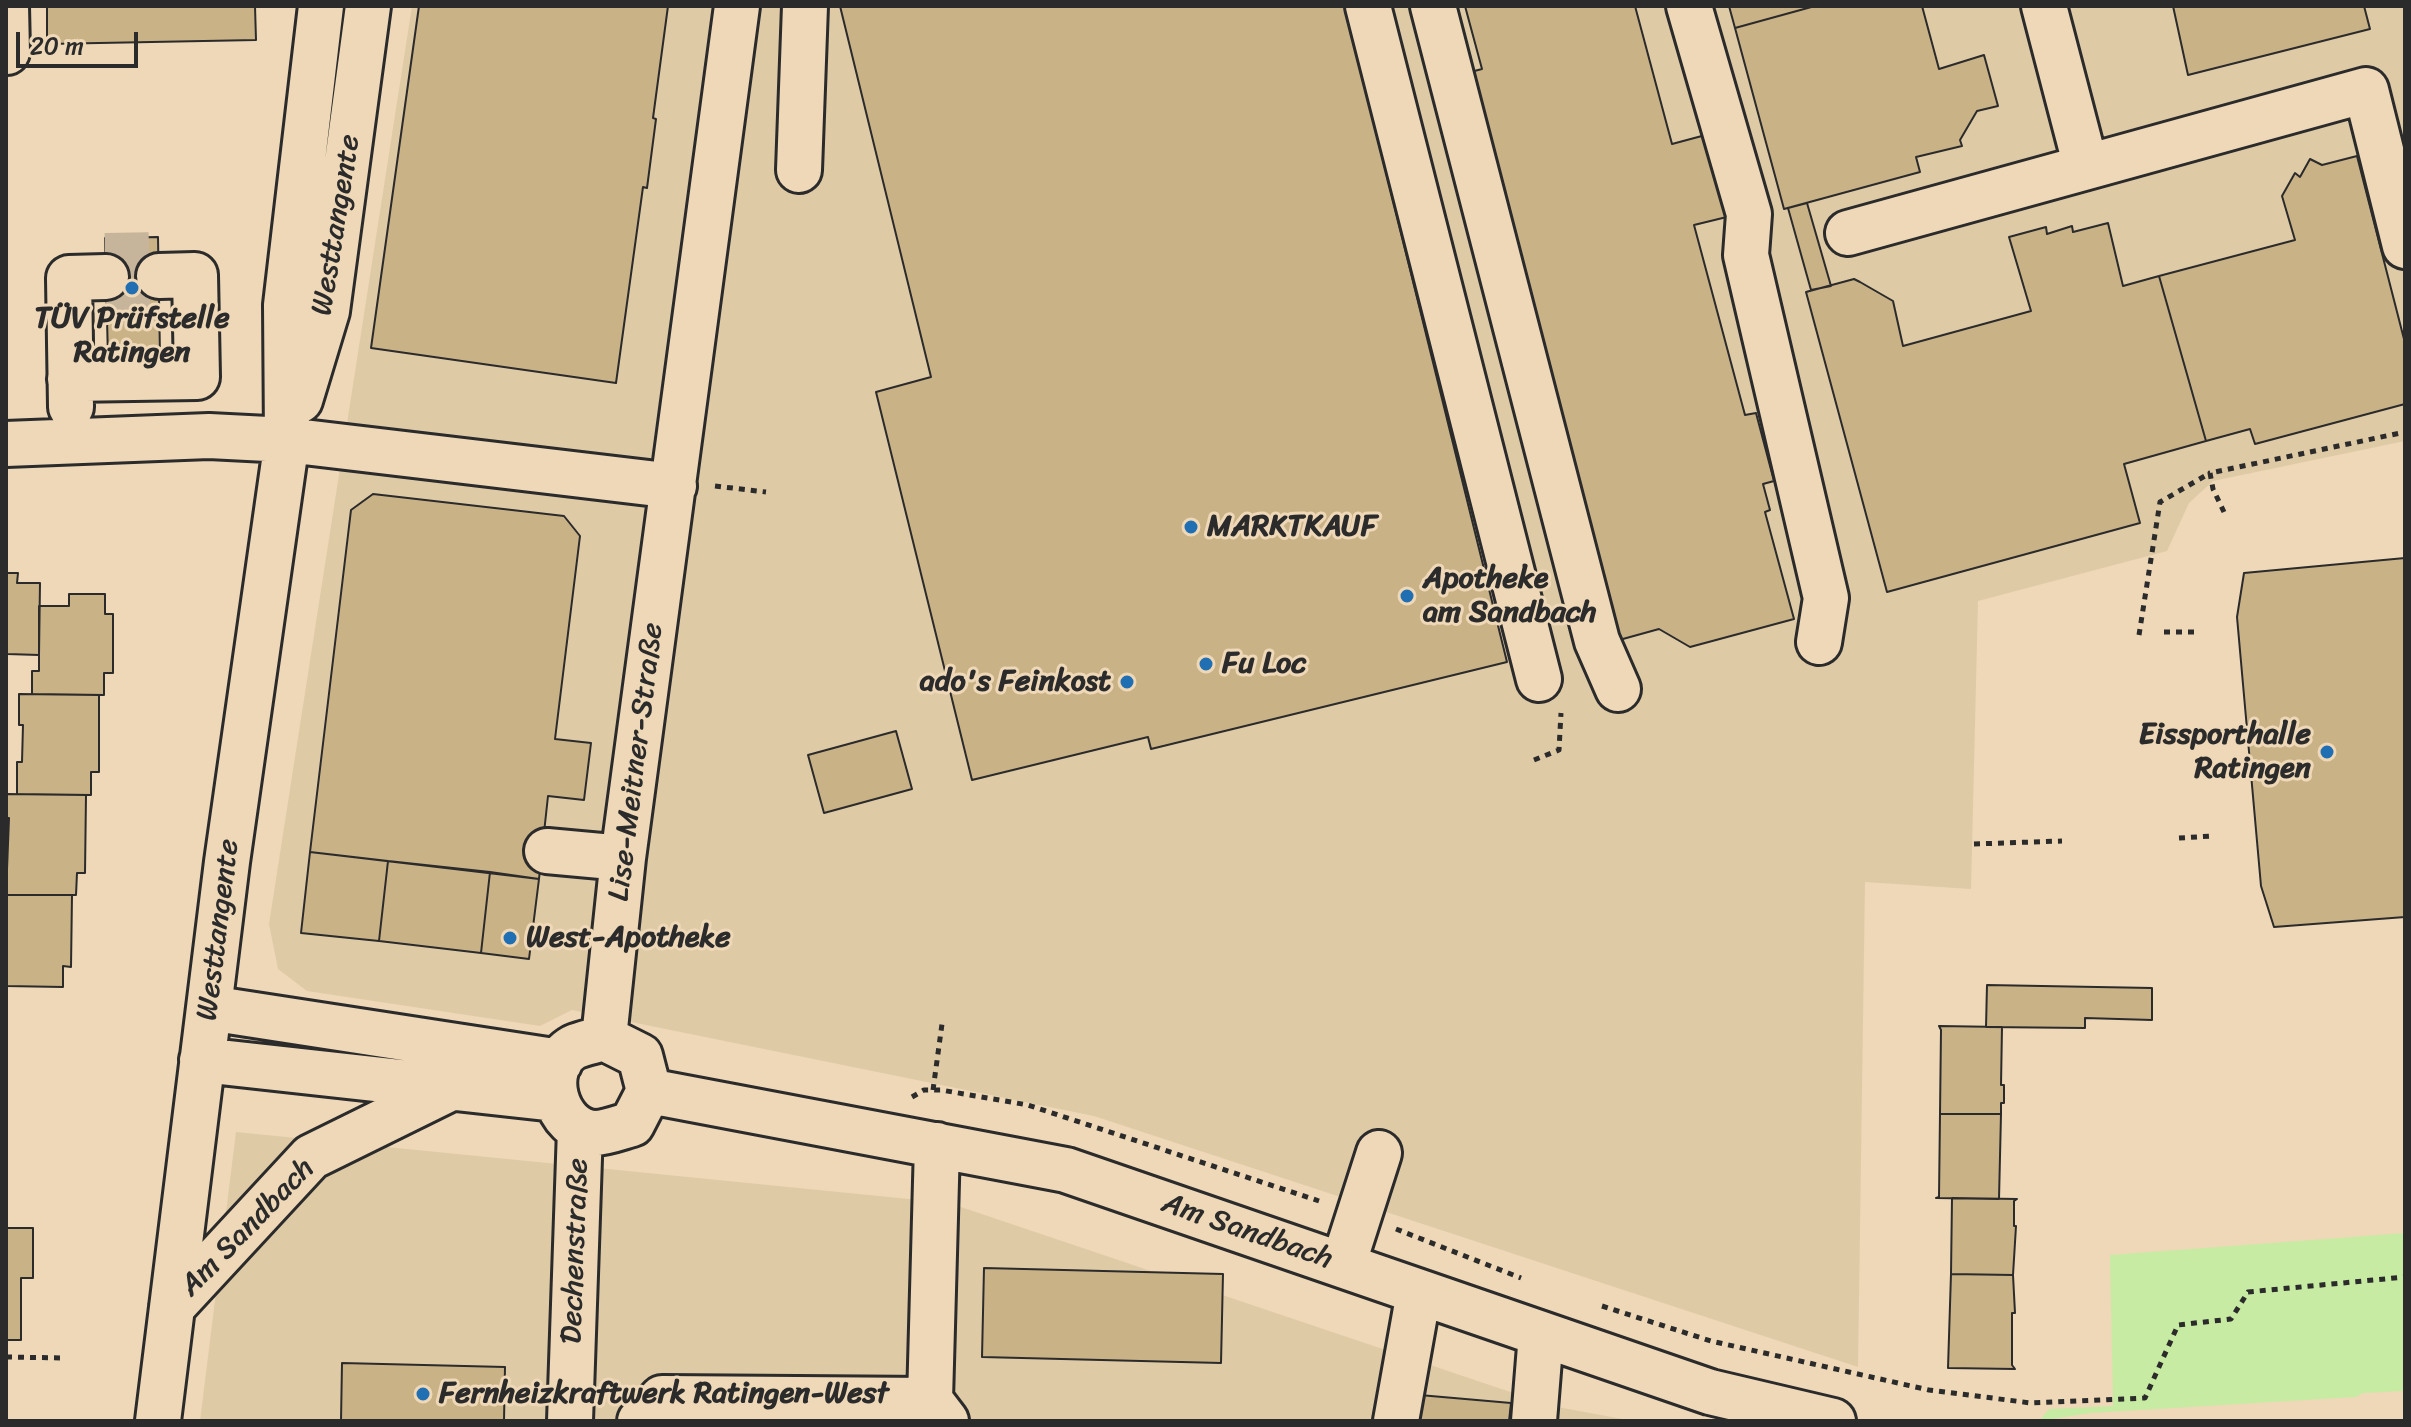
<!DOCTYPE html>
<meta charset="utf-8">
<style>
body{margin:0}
#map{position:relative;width:2411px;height:1427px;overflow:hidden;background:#eed8b7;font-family:Sriracha,sans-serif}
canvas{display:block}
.frame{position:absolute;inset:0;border:8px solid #2b2b2b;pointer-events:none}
.scale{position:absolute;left:16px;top:32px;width:122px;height:36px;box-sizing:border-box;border:4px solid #2b2b2b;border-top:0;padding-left:10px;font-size:24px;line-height:28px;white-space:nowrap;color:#2b2b2b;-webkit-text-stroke:6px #eed8b7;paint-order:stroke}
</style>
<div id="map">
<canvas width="2411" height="1427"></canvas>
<div class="frame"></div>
<div class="scale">20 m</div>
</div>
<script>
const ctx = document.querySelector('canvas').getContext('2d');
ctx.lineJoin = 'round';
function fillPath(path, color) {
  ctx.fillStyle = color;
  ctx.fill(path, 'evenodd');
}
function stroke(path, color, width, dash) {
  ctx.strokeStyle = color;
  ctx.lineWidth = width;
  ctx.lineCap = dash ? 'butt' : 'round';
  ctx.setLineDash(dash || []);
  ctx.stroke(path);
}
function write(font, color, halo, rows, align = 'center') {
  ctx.font = font + ' Sriracha,sans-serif';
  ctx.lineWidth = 6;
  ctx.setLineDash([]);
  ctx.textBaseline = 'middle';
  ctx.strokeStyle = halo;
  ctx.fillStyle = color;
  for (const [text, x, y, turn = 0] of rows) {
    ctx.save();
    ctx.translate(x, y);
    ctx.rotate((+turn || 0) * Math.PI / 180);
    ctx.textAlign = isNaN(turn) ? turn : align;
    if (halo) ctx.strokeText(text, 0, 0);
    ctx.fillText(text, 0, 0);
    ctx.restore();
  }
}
const built = new Path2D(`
 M412,6H2405V441L2213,481L2189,503L2167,551L1978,601L1971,889L1865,882L1858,1367L1094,1116L572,1010L540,1026L307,991L278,969L269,924Z
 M236,1132L949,1203L1552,1406L1633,1421H200Z`);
const green = new Path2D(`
 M2405,1233V1391L2363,1393L2356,1397L2091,1413L2039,1421L2049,1409L2113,1406L2110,1255Z`);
const building = new Path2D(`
 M47,6H255L256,40L47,44Z
 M419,6H668L653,118L656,119L647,188L643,187L616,383L371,348Z
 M840,6H1345L1507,662L1151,749L1148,737L972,780L876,392L931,377Z
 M1465,6H1635L1672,144L1713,133L1735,215L1694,225L1745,415L1756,413L1774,481L1763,484L1770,510L1765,512L1794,619L1690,647L1659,629L1612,642L1497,219L1504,190L1495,192L1463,74L1482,69Z
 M1729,6H1815L1735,28Z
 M1815,6H1922L1939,69L1984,55L1998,106L1977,111L1960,140L1962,146L1916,157L1920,172L1784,209L1735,28Z
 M2173,6H2364L2370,29L2188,75Z
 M2357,156L2405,343V404L2255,444L2250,429L2206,441L2159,276L2295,240L2282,196L2295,173L2300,177L2310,159L2322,165Z
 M1807,203L1831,286L1811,290L1788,208Z
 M2108,223L2123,286L2159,276L2206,441L2124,464L2140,523L1887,592L1806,292L1854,279L1860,282L1893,301L1903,346L2031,311L2009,237L2046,227L2047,234L2072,226L2073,232Z
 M158,237L160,357L108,359L105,238Z
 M373,494L564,516L580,536L555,739L591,743L584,800L548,796L539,879L310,852L351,510Z
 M2405,558V917L2274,927L2261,886L2237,617L2244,573Z
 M6,573H18L17,583H40L39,655L7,654Z
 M69,594H105V614H113V673H104V695L32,694V671H39V606H69Z
 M19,694L99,695V772H91V795L17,794V762H22L23,725H19Z
 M896,731L912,789L824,813L808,755Z
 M6,794L86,795L85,873H77L76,895H6L9,818H6Z
 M310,852L388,861L379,941L301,933Z
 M388,861L490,872L481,953L379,941Z
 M490,872L539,879L529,959L481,953Z
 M6,895H72L71,967L63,966V987L6,986Z
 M1987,985L2152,988V1020L2085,1018V1028L1986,1027Z
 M1939,1026L2002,1027L2001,1085H2004V1103H2001V1114H1940L1941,1030Z
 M1940,1114H2001L1999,1199L1936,1198L1939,1197Z
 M1952,1198L2017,1199L2014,1201V1226H2016L2013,1275L1951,1274Z
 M6,1228H33V1278H21V1340H6Z
 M984,1268L1223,1274L1221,1363L982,1357Z
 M1951,1274L2013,1275L2015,1313H2012V1365L2015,1369L1948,1368Z
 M342,1363L505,1367L504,1421H341Z
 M1408,1394L1511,1403L1509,1421H1405Z`);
const minorTunnel = new Path2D(`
 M105,255L158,254
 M106,300L159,299`);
const path = new Path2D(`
 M715,486L766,492
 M2224,512L2213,489L2210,473L2405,432
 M2164,632H2199
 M2139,635L2160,502L2210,473
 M2170,740L2206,736
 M1534,760L1559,750L1561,713
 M2179,838L2213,836
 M1974,844L2062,841
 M933,1090L942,1024
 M912,1097L924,1090H941L1028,1105L1319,1201
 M1396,1229L1521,1278
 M1602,1306L1711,1341L1929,1390L2031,1403L2145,1398L2178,1325L2231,1319L2248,1292L2405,1277
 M6,1357L65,1358`);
const minor = new Path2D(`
 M6,6L7,52
 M1368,6L1539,679
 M1433,6L1597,641L1618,689
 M1689,6L1749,214L1746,255L1826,598L1819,642
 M2044,6L2086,167
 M799,170L805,6
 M1848,233L2366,90L2405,246
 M70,379L197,377L195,275L159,276
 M300,400L327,311L368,6
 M71,407L69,278L106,277
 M6,444L209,436L287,440L674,486
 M547,851L623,858
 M209,1008L560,1062
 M604,1038L623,858L737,6
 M604,1038L640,1056L649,1091L632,1124C621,1127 606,1133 595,1133C555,1131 538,1067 574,1047C583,1043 595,1041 604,1038Z
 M202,1060L555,1099
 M649,1091L1066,1170L1710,1392L1833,1421
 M937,1145L930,1400L946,1421
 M1343,1265L1379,1153
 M172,1307L311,1157L453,1087
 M158,1421L227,862L287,440L286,305L321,6
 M570,1421L580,1129
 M640,1421L662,1398L930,1400
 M1396,1421L1419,1292
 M1534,1421L1541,1334`);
const markers = [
 [132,288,8,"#1f6fb2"],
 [1191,527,8,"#1f6fb2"],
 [1407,596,8,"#1f6fb2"],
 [1206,664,8,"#1f6fb2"],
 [1127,682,8,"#1f6fb2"],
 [2327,752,8,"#1f6fb2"],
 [510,938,8,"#1f6fb2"],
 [423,1394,8,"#1f6fb2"]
];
const streetNames = [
 ["Westtangente",337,225,-81],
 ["Lise-Meitner-Straße",637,762,-83],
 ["Westtangente",219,930,-83],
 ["Am Sandbach",248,1228,-46],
 ["Am Sandbach",1247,1232,19],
 ["Dechenstraße",576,1251,-88]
];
const poiNames = [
 ["TÜV Prüfstelle",132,319,"center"],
 ["Ratingen",132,353,"center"],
 ["MARKTKAUF",1207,527],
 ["Apotheke",1423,579],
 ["am Sandbach",1423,613],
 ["Fu Loc",1222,664],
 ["ado's Feinkost",1111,682,"right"],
 ["Eissporthalle",2311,735,"right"],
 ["Ratingen",2311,769,"right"],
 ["West-Apotheke",526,938],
 ["Fernheizkraftwerk Ratingen-West",439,1394]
];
fillPath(built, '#dfcaa6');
fillPath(green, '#c8eba4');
fillPath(building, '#cab287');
stroke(building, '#2b2b2b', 2);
stroke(minorTunnel, '#c7b59b', 44, [44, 22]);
stroke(minor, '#2b2b2b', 50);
stroke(path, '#2b2b2b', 5, [6, 6]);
stroke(minor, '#eed8b7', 44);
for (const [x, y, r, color] of markers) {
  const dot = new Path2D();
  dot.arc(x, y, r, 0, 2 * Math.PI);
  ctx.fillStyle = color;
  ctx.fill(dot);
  stroke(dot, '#eed8b7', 3);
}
write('30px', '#2b2b2b', '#eed8b7', streetNames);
write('bold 30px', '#2b2b2b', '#eed8b7', poiNames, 'left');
</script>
